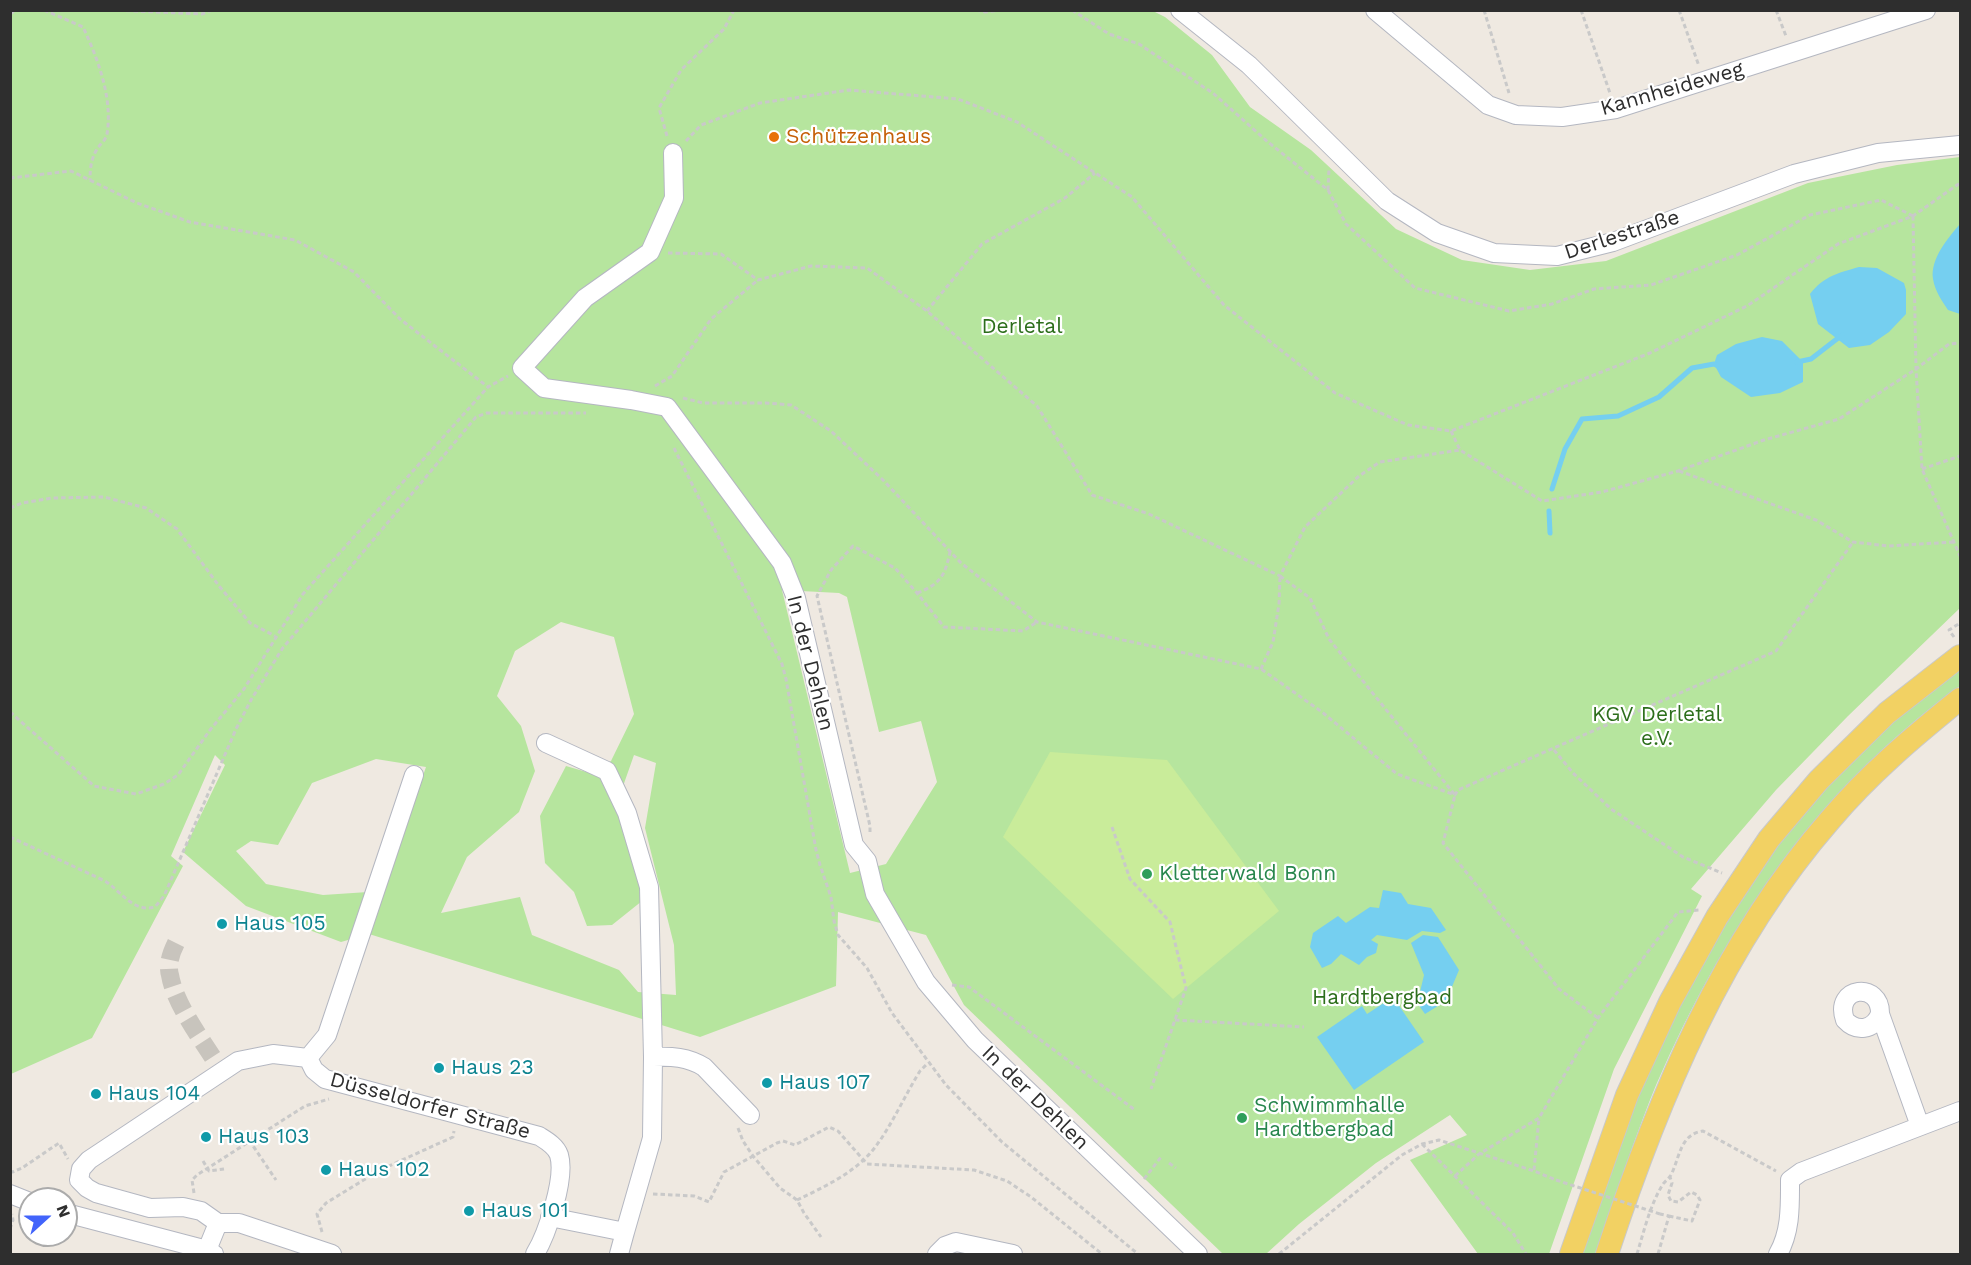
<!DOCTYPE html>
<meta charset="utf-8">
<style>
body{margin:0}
#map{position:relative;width:1971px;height:1265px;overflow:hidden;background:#efe9e1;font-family:"Work Sans",sans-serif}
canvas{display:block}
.frame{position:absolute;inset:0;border:12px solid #2e2e2e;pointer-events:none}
.north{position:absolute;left:18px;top:1187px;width:60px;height:60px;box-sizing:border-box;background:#fff;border:2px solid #ababab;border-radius:50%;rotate:69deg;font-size:16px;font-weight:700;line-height:24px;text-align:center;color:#2e2e2e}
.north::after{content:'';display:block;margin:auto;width:21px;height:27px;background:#4264fb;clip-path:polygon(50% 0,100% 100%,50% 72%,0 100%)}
</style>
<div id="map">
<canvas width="1971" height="1265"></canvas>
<div class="frame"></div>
<div class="north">N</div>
</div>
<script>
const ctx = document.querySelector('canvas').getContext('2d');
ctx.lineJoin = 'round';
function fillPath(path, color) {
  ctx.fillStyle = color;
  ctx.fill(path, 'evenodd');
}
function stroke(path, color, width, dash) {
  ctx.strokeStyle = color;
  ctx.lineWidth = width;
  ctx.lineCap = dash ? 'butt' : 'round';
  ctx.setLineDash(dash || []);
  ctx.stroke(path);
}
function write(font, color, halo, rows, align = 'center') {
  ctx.font = font + ' "Work Sans",sans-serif';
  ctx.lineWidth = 4.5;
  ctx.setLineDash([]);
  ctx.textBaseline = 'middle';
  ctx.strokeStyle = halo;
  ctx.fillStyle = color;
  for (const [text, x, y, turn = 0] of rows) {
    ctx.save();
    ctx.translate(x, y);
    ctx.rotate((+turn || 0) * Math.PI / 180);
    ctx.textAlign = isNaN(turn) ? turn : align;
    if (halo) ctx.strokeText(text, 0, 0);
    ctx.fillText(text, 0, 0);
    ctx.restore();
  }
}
const green = new Path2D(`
 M10,11H1153L1165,17L1212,55L1250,107L1311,150L1396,229L1462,260L1530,270L1606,261L1808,183L1897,165L1960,157V608L1848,716L1776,790L1691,889L1702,896L1614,1069L1549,1254H1478L1410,1160L1467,1135L1450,1115L1376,1163L1299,1224L1266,1254H1223L964,1005L926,935L838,912L836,986L700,1037L369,934L341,942L246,906L183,852L225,765L215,755L171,856L183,866L92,1038L11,1074ZM782,590L839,593L847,597L879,732L921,721L937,782L886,864L850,873ZM561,622L614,637L634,714L611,761L590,773L566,766L540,816L545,863L574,892L587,926L612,925L642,901L643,873L616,806L634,755L656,763L645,828L674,945L676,995L638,992L619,970L532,935L520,897L441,913L467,857L519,812L535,771L521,726L497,696L515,651ZM376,759L426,767L383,891L323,895L266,884L236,851L251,841L278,845L312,783Z
 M1960,668V686C1815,790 1718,937 1650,1100C1630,1151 1613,1203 1595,1254H1582L1626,1125L1672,1019L1740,898L1787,833L1827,786L1890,724Z`);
const pitch = new Path2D(`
 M1050,752L1167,760L1279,911L1173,999L1003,837Z`);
const water = new Path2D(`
 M1960,224V314L1948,310C1942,301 1935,291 1933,279C1930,259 1948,238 1960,224Z
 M1859,267L1877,268L1904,283L1906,290V314L1889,332L1870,345L1849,348L1818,324L1810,294C1824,276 1838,273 1859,267Z
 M1762,337L1782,341L1803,362V382L1780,393L1751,397L1721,377L1714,364L1717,355L1736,344Z
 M1383,890L1401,893L1408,904L1431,908L1446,930L1440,933L1422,931L1407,940L1377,935L1371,940L1378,944L1376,953L1367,957L1359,965L1341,954L1331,964L1322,968L1310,947L1313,933L1338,916L1346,923L1370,907L1379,908Z
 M1423,935L1438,937L1459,970L1446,1001L1425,1014L1413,997L1420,992L1424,975L1411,943Z
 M1393,997L1424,1042L1354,1090L1317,1037L1362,1006L1367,1014Z`);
const stream = new Path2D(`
 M1797,362L1811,359L1842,335
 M1552,489L1565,449L1582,419L1618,416L1659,397L1692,368L1714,364L1718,366
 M1549,511L1550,533`);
const minorTunnel = new Path2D(`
 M176,943C171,953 167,965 170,975C175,1006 206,1045 222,1072`);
const path = new Path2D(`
 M44,10L83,27C98,59 113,99 107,134C106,140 100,144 97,149C91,159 90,169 90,180
 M111,10L202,14L212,10
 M976,10L985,12L1003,10
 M1072,10L1109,34L1139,44L1214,94L1268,142L1328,190L1346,224L1415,288L1509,311L1552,304L1594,289L1651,285L1737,255L1810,215L1881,200L1913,216
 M1484,10L1509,93
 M1581,10L1610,93
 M1679,10L1699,66
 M1776,10L1786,36
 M10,14L16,10
 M667,136L659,108L681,70L724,29L734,10
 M686,141L701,125L760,103L849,90L958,99L1017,122L1132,197L1224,305L1335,393L1408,425L1451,431L1650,353L1747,306L1838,244L1913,216L1957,185L1960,184
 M10,178L71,171L137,203L190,222L295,240L354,272L400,319L488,387
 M1328,190L1329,168
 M1913,216L1916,369L1922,469L1960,556
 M668,253L721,254L758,280L811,266L867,268L927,311L1037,406L1092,495L1149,514L1280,576L1305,527L1359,476L1380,462L1460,450
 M927,311L982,244L1065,198L1095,173
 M655,386L672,376L711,319L758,280
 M683,398L703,403H766L791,405L831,431L883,480L961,563L1037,622L1261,669L1322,712L1397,774L1455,795L1458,790L1776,651L1853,542
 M1451,431L1460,450L1542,501L1602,492L1678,471L1764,440L1839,419L1916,369L1949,344L1960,343
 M674,448L782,664L786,679L816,850L820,865L831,897L834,921L838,935L867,968L892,1013L946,1085L1002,1142L1138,1254
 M1922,469L1960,456
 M1679,471L1816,520L1853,542L1888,546L1953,542
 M10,508L22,503L52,498L104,497L146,508L177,529L219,586L250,623L275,636
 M1280,576L1310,598L1329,639L1455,795L1443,843L1559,989L1598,1018
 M917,593C941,584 945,575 950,552
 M1954,637L1949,630L1960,623
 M1261,669L1273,642L1279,604L1280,576
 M10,712L94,786L136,794L164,784L178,775L210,730L244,689L303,594L488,387L508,376
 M1554,750L1573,773L1611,809L1683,857L1722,873
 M1112,827L1130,879L1170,922L1186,988L1151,1089
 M870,832V826L817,596L831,570L853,546L895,568L917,593L944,627L1023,631L1037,622
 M10,837L105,881C121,891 133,913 155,907L164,896L177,866L236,729L251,700L282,649L476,417L487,413H586
 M952,985L969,987L1135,1110
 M1175,1020L1304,1027
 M738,1128L743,1141L753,1156L780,1188L797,1200L804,1213L821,1237
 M245,1134L276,1180
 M1422,1144L1513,1233L1526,1254
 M203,1161L209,1171L224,1169
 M1169,1163L1176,1168
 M1534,1170L1539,1118
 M10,1171L13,1172L22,1168L59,1143L68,1159
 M1455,1176L1479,1154L1539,1118L1598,1018L1678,912L1699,910
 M1144,1179L1161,1157
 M194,1193L192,1180L197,1175L305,1106L329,1099
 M653,1194L694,1196L709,1202L724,1172L777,1143L783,1141L795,1145L829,1127L838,1131L867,1164L974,1170L1007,1181L1031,1197L1102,1254
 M797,1200C824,1187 857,1172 876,1146C893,1123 905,1095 920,1071L928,1063
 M1669,1216L1692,1221L1700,1200L1697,1195L1691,1192L1678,1202L1671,1201L1668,1195L1672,1183L1670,1177
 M10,1229L13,1220L12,1214
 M322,1232L317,1214L326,1203L380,1170L453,1137L454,1131
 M1279,1254L1402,1155L1422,1144L1439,1140L1534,1171L1556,1180
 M1637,1254C1644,1231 1650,1205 1663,1184C1666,1180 1670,1178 1672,1173C1680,1155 1681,1134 1703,1131L1776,1171
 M1658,1254L1669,1216L1660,1214`);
const minor = new Path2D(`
 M1180,10L1249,65L1387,201L1437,233L1494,253L1557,256L1613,242L1794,174L1878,153L1960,145
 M1375,10L1488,105L1516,115L1562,117L1616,109L1926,10
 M673,153L674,198L650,252L585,298L522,368L544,388L631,400L667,407L782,563L796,598L854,845L867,861L875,894L926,982L975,1040L1198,1254
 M546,743L607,771L627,813L649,887L653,1057L652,1138L625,1232L550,1217
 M1880,1014C1881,981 1833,986 1845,1020C1856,1032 1873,1031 1880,1014L1920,1126
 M653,1057C671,1056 688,1057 704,1067L750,1115
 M308,1058L314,1070L325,1079L539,1136C547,1141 556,1146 559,1155C566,1178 547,1234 535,1254
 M308,1058L327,1035L414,775
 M10,1194L30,1202
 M66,1213L207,1250L214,1254
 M218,1223L201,1211L183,1207L150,1208L96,1193L87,1188L79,1180L81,1169L89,1160L238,1061L273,1054L308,1058
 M207,1250L218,1223H239L332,1254
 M619,1254L625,1232
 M937,1254L945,1246L956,1242L1013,1254
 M1778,1254C1791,1231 1790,1206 1790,1180L1801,1172L1960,1111`);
const major = new Path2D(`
 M1571,1254L1627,1095L1670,1002L1717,917L1769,839L1819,780L1887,713L1960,656
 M1607,1254C1658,1099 1722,944 1830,820C1869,774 1914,736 1960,699`);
const pathBridge = new Path2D(`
 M1556,1180L1660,1214`);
const markers = [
 [774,137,6,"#e8710a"],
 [1147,874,6,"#2e9e5b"],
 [222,924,6,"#0f9aa8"],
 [439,1068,6,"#0f9aa8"],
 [767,1083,6,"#0f9aa8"],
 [96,1094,6,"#0f9aa8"],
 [1242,1118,6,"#2e9e5b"],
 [206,1137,6,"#0f9aa8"],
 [326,1170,6,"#0f9aa8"],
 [469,1211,6,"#0f9aa8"]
];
const streetNames = [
 ["Kannheideweg",1672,89,-16],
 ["Derlestraße",1622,235,-18],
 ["In der Dehlen",810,663,76],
 ["In der Dehlen",1035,1098,44],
 ["Düsseldorfer Straße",430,1106,15]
];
const foodNames = [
 ["Schützenhaus",786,137]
];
const parkNames = [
 ["Derletal",1022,327],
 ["KGV Derletal",1657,715],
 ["e.V.",1657,739],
 ["Hardtbergbad",1382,998]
];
const leisureNames = [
 ["Kletterwald Bonn",1159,874],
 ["Schwimmhalle",1254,1106],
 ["Hardtbergbad",1254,1130]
];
const cultureNames = [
 ["Haus 105",234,924],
 ["Haus 23",451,1068],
 ["Haus 107",779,1083],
 ["Haus 104",108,1094],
 ["Haus 103",218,1137],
 ["Haus 102",338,1170],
 ["Haus 101",481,1211]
];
fillPath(green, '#b6e59e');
fillPath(pitch, '#c9ec9a');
fillPath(water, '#75cff0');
stroke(stream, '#75cff0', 5);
stroke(minorTunnel, '#c8c4bd', 18, [18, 9]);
stroke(minor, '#b4b7c1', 20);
stroke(major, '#c9c9c9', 24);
stroke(path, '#c9c9c9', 3, [4.5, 3]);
stroke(minor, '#fff', 18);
stroke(major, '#f2d163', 22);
stroke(pathBridge, '#c9c9c9', 3, [4.5, 3]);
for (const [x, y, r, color] of markers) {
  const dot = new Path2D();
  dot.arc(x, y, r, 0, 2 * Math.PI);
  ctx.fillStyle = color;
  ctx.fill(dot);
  stroke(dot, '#fff', 2);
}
write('21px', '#2e2e2e', '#fff', streetNames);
write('21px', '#c56008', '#fff', foodNames, 'left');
write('21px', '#2c6e1b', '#fff', parkNames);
write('21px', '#27864d', '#fff', leisureNames, 'left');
write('21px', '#0d838f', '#fff', cultureNames, 'left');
</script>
